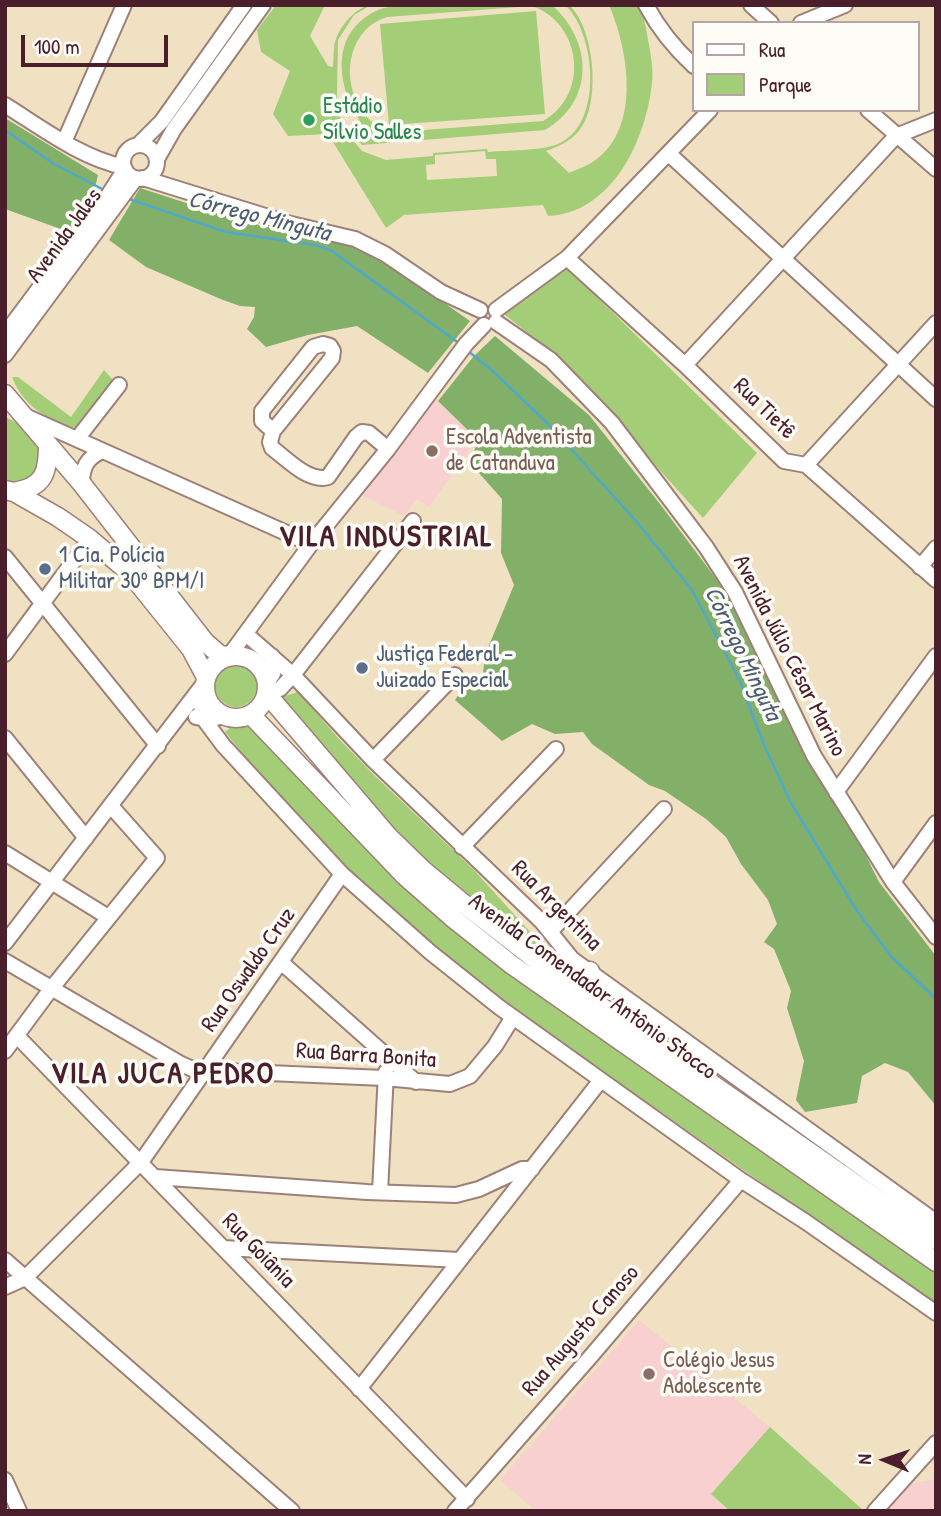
<!DOCTYPE html>
<meta charset="utf-8">
<style>
body{margin:0}
#map{position:relative;width:941px;height:1516px;overflow:hidden;background:#f0e1c3;font-family:"Patrick Hand",sans-serif}
canvas{display:block}
.frame{position:absolute;inset:0;border:7px solid #4a1f2b;pointer-events:none}
.legend{position:absolute;left:692px;top:21px;width:228px;height:91px;box-sizing:border-box;background:#fdfcf7;border:2px solid #b5a4a5;margin:0;padding:9px 12px;list-style:none;font-size:21px;color:#4a1f2b}
.legend li{display:flex;align-items:center;gap:14px;height:35px}
.legend b{width:35px;border:2px solid #b5a4a5}
.north{position:absolute;left:850px;top:1425px;width:70px;height:70px;-webkit-text-stroke:5px #fdfcf7;paint-order:stroke;rotate:272deg;font-size:19px;font-weight:700;line-height:28px;text-align:center;color:#4a1f2b}
.north::after{content:'';display:block;margin:auto;width:24px;height:32px;background:#4a1f2b;clip-path:polygon(50% 0,100% 100%,50% 72%,0 100%)}
.scale{position:absolute;left:21px;top:35px;width:147px;height:32px;box-sizing:border-box;border:4px solid #4a1f2b;border-top:0;padding-left:9px;font-size:21px;line-height:24px;white-space:nowrap;color:#4a1f2b;-webkit-text-stroke:5px #fdfcf7;paint-order:stroke}
</style>
<div id="map">
<canvas width="941" height="1516"></canvas>
<div class="frame"></div>
<ul class="legend">
<li><b style="height:9px;background:#fff"></b>Rua</li>
<li><b style="height:19px;background:#a4cd78"></b>Parque</li>
</ul>
<div class="north">N</div>
<div class="scale">100 m</div>
</div>
<script>
const ctx = document.querySelector('canvas').getContext('2d');
ctx.lineJoin = 'round';
function fillPath(path, color) {
  ctx.fillStyle = color;
  ctx.fill(path, 'evenodd');
}
function stroke(path, color, width, dash) {
  ctx.strokeStyle = color;
  ctx.lineWidth = width;
  ctx.lineCap = dash ? 'butt' : 'round';
  ctx.setLineDash(dash || []);
  ctx.stroke(path);
}
function write(font, color, halo, rows, align = 'center') {
  ctx.font = font + ' "Patrick Hand",sans-serif';
  ctx.lineWidth = 7;
  ctx.setLineDash([]);
  ctx.textBaseline = 'middle';
  ctx.strokeStyle = halo;
  ctx.fillStyle = color;
  for (const [text, x, y, turn = 0] of rows) {
    ctx.save();
    ctx.translate(x, y);
    ctx.rotate((+turn || 0) * Math.PI / 180);
    ctx.textAlign = isNaN(turn) ? turn : align;
    if (halo) ctx.strokeText(text, 0, 0);
    ctx.fillText(text, 0, 0);
    ctx.restore();
  }
}
const built = new Path2D(`
 M436,399L478,438L429,507L417,499L404,516L363,496Z
 M639,1320L770,1427L711,1494L730,1511H536L500,1480Z
 M936,1479V1511H887L910,1484Z`);
const green = new Path2D(`
 M276,5H325L310,36L328,66L333,67C334,58 333,46 336,39C341,25 356,7 371,5L354,15L338,40L337,96L342,127L362,151L386,160L433,156V153L487,149L488,152C507,150 541,151 558,144C604,125 596,33 565,5H569C595,28 602,106 578,132C570,141 558,147 546,151L569,173C578,169 590,165 598,158C641,124 628,49 609,5L642,7C645,28 655,64 652,83C646,139 613,213 548,216L543,205L404,215L386,228L328,134L288,136L273,114L290,71L261,52L257,30ZM485,151L486,159H496L497,176L427,180L426,165L435,164V155Z
 M417,5H552C593,42 595,101 545,130L362,145L356,136L369,133C340,99 324,38 374,12C386,5 403,6 417,5ZM532,6C582,23 590,95 543,121L384,133C374,124 364,116 358,104C341,72 351,28 387,17Z
 M536,11L545,114L389,125L380,24Z
 M566,267L757,453L703,518L555,355L504,314Z
 M104,370L113,380L76,428C47,420 23,406 12,377H18L71,417Z
 M5,417L16,422L40,451L35,481L5,487Z
 M215 686a21 21 0 1 1 42 0a21 21 0 1 1-42 0Z
 M298,692L339,739L374,775L473,869L541,944L533,948C497,921 461,894 429,863C376,813 329,756 281,701L282,697Z
 M235,724L252,727L436,911L936,1269V1305L508,1005L438,951L353,876L274,792L225,732Z
 M770,1427L863,1510V1511H730L711,1494Z`);
const forest = new Path2D(`
 M5,118L98,175L92,200L69,232L5,209Z
 M140,188L242,221L370,251L470,321L428,373L357,326L308,335L266,347L247,329L254,317L255,307L240,306L223,300L146,267L109,240Z
 M495,336L589,415L660,504L723,588L780,703L828,779L879,882L936,956V1106L908,1072L885,1063L862,1076L857,1103L805,1112L796,1100L804,1061L787,1008L791,991L774,949L764,942L777,924L768,900L741,864L726,837L706,819L665,791L649,785L592,744L583,732L555,734L532,724L502,741L455,700L465,685L483,674L485,655L514,585L501,553L502,499L470,463L478,440L438,401L474,356Z`);
const stream = new Path2D(`
 M5,130L54,164L104,190
 M126,198L226,232L315,245L332,251L460,344
 M468,351L495,373L551,427L636,521L692,590L740,681L764,745L791,803L857,911L891,956L936,999`);
const minor = new Path2D(`
 M646,5C659,29 674,48 694,66
 M751,5L771,23
 M801,23L845,5
 M5,105C42,128 81,158 124,167
 M868,110L936,169
 M64,142L124,5
 M138,145L162,121L244,5
 M123 162a17 17 0 1 1 34 0a17 17 0 1 1-34 0Z
 M669,154L936,399
 M157,159L174,129L263,5
 M143,178L291,224L355,239L385,254L441,292L480,310
 M567,258L685,365L784,461L806,465L936,580
 M496,310L567,258L710,110
 M496,322L551,360L612,423L706,547L735,592L814,756L893,882L936,937
 M5,334L107,197L125,169
 M5,355L136,178
 M685,365L896,136L936,120
 M25,416L311,544
 M273,431L262,421V411L313,347L323,344L330,346L333,351L332,358L273,431L270,442L272,448C287,459 309,483 328,477L356,437L362,432L369,433L388,449
 M77,439L119,385
 M806,465L936,323
 M82,484C82,467 87,458 102,451
 M5,557L158,746
 M920,567L936,548
 M246,634L293,675L373,760L542,922L572,959L936,1222
 M5,654L90,539
 M229,656L311,544L388,449L466,344L484,325
 M267,682L273,674L272,656
 M205,688L200,700L203,718L223,745L342,874L430,952L499,1007L601,1080L741,1180L806,1222L936,1313
 M267,692L280,689L293,675L413,521
 M196,717L212,719L224,716
 M5,738L86,838
 M373,760L455,675
 M836,792L936,656
 M462,847L556,749
 M5,853L108,917
 M893,882L936,823
 M550,932L664,809
 M5,943L202,686
 M5,961L181,1064L204,1074L222,1071L384,1078L450,1084L470,1076L495,1046L513,1017
 M282,963L416,1082
 M17,1036L467,1499
 M5,1051L51,989L157,858L111,806
 M155,1177L367,1192L456,1195L479,1189L522,1169H532
 M380,1192L386,1072
 M223,1248L460,1260
 M5,1260L292,1511
 M5,1287L25,1278L141,1162L342,874
 M359,1389L601,1080
 M5,1480L19,1511
 M455,1511L592,1355L741,1180
 M875,1511L936,1443`);
const major = new Path2D(`
 M5,394L82,484L205,642L220,655L227,656
 M5,490L14,492L58,517L90,539L130,573L191,649L206,677
 M14,492C44,487 48,473 48,445
 M205 687a31 31 0 1 1 62 0a31 31 0 1 1-62 0Z
 M267,694L389,837L423,870L464,904L554,974L936,1240
 M251,715L405,876L454,919L512,965L936,1262
 M590,971L594,1000`);
const markers = [
 [309,120,7,"#2e9e5b"],
 [432,451,7,"#8d6e63"],
 [45,569,7,"#5c6f8a"],
 [362,668,7,"#5c6f8a"],
 [649,1374,7,"#8d6e63"]
];
const leisureNames = [
 ["Estádio",323,107],
 ["Sílvio Salles",323,133]
];
const streetNames = [
 ["Avenida Jales",65,236,-54],
 ["Rua Tietê",764,409,44],
 ["Avenida Júlio César Marino",789,656,63],
 ["Rua Argentina",556,906,45],
 ["Rua Oswaldo Cruz",249,970,-55],
 ["Avenida Comendador Antônio Stocco",592,987,36],
 ["Rua Barra Bonita",366,1056,4],
 ["Rua Goiânia",258,1251,46],
 ["Rua Augusto Canoso",581,1331,-49]
];
const educationNames = [
 ["Escola Adventista",446,438],
 ["de Catanduva",446,464],
 ["Colégio Jesus",663,1361],
 ["Adolescente",663,1387]
];
const serviceNames = [
 ["1 Cia. Polícia",59,556],
 ["Militar 30º BPM/I",59,582],
 ["Justiça Federal -",376,655],
 ["Juizado Especial",376,681]
];
const waterNames = [
 ["Córrego Minguta",259,217,14],
 ["Córrego Minguta",742,654,64]
];
const districtNames = [
 ["VILA INDUSTRIAL",386,538],
 ["VILA JUCA PEDRO",163,1075]
];
fillPath(built, '#f7d0cf');
fillPath(green, '#a4cd78');
fillPath(forest, '#83b068');
stroke(stream, '#4fa9cc', 2.5);
stroke(minor, '#9d8077', 18);
stroke(major, '#9d8077', 21);
stroke(minor, '#fff', 14);
stroke(major, '#fff', 18);
for (const [x, y, r, color] of markers) {
  const dot = new Path2D();
  dot.arc(x, y, r, 0, 2 * Math.PI);
  ctx.fillStyle = color;
  ctx.fill(dot);
  stroke(dot, '#fdfcf7', 2.5);
}
write('23px', '#27864d', '#fdfcf7', leisureNames, 'left');
write('23px', '#4a1f2b', '#fdfcf7', streetNames);
write('23px', '#785e54', '#fdfcf7', educationNames, 'left');
write('23px', '#4e5e75', '#fdfcf7', serviceNames, 'left');
write('italic 24px', '#4c5d73', '#fdfcf7', waterNames);
ctx.letterSpacing = '2px';
write('bold 30px', '#4a1f2b', '#fdfcf7', districtNames);
ctx.letterSpacing = '0px';
</script>
